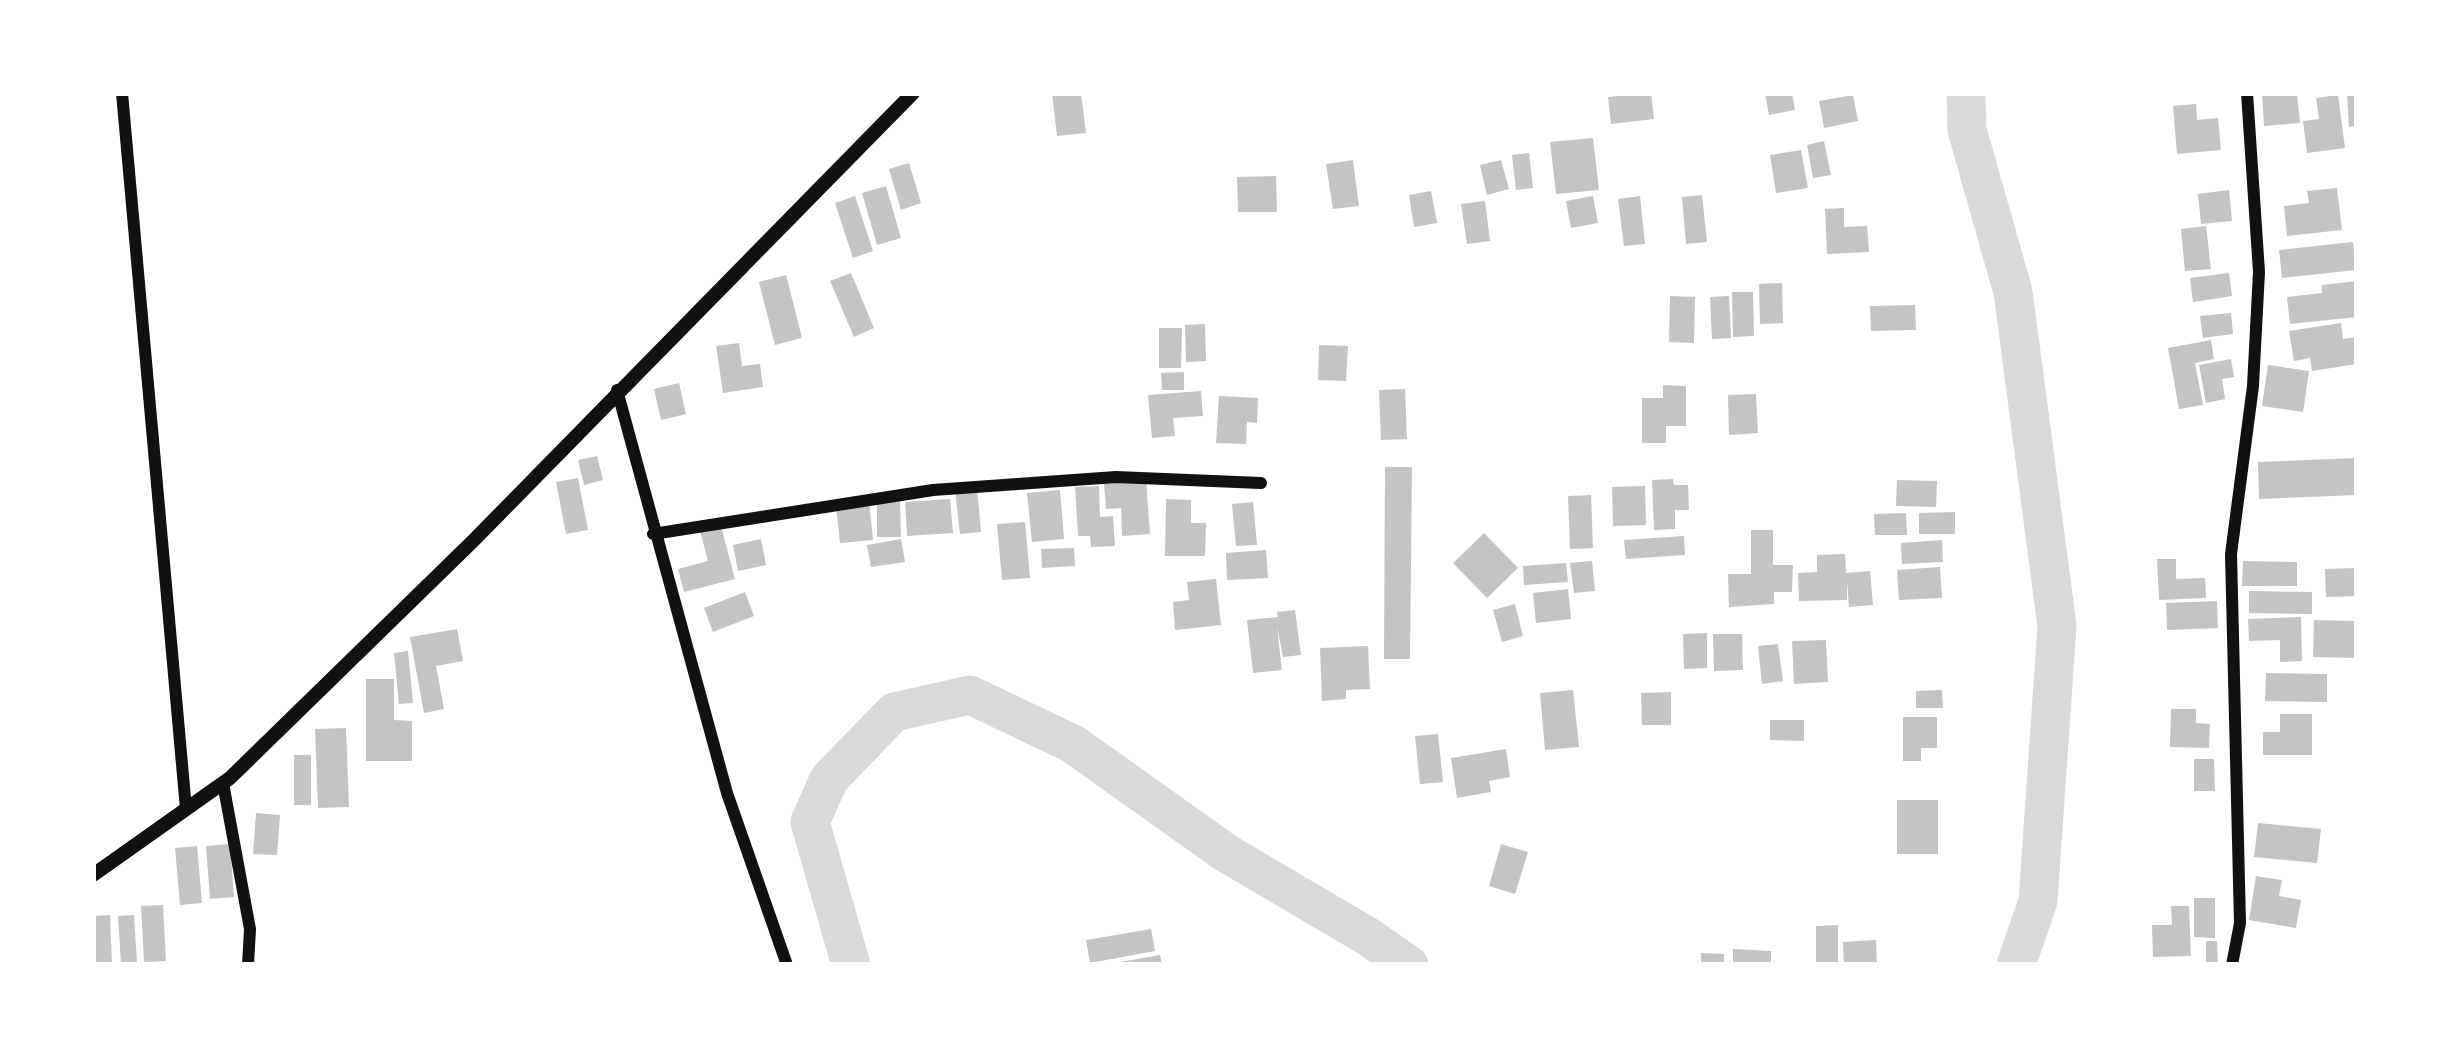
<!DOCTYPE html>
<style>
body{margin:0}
#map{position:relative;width:2450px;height:1058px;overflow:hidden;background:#fff;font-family:Karla,sans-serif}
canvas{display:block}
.frame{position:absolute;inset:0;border:96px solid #fff;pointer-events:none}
</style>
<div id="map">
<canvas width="2450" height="1058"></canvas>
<div class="frame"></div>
</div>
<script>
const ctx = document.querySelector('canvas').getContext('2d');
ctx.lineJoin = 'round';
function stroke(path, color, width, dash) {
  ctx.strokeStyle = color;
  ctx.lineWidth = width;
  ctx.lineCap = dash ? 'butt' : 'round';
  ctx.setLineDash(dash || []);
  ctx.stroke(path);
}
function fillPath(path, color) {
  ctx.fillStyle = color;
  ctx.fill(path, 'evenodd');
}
const river = new Path2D(`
 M1966,93L1967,130L2013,292L2057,626L2038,901L2016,965
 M851,965L810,822L829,779L894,712L970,695L1073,744L1226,853L1367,936L1409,965`);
const building = new Path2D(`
 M1052,93H1081L1086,133L1057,136Z
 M1651,93L1654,119L1611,124L1608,97Z
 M1765,93H1792L1795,110L1769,115Z
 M2262,93H2297L2300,123L2264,126Z
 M2357,93V126L2349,127L2347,94Z
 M1853,95L1858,121L1824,128L1819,101Z
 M2338,95L2345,148L2307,153L2303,121L2319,119L2316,98Z
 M2196,104L2197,120L2218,118L2221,150L2177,154L2173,106Z
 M1593,138L1599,190L1556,194L1550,142Z
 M1824,141L1831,175L1813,178L1807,145Z
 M1801,150L1808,188L1776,193L1770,155Z
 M1529,153L1533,188L1516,190L1512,155Z
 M1353,160L1359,206L1333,209L1326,164Z
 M1501,160L1509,189L1487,195L1480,165Z
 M909,163L921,203L901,210L889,169Z
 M1276,176L1277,212H1238L1237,177Z
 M886,186L901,238L877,245L862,193Z
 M2337,188L2342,230L2287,236L2284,206L2309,203L2307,191Z
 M2229,190L2232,221L2201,224L2198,194Z
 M1431,191L1437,223L1414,227L1409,195Z
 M1702,195L1707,242L1686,244L1682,197Z
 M855,196L873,251L853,258L835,203Z
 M1593,196L1598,223L1571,228L1566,201Z
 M1640,196L1645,244L1624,246L1618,199Z
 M1485,201L1490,241L1467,244L1461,204Z
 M1844,208V227L1867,226L1869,252L1827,254L1825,209Z
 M2206,226L2211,269L2185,271L2181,229Z
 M2353,242L2356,270L2282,278L2279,250Z
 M851,273L874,328L854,337L830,281Z
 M2229,273L2232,296L2193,302L2190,278Z
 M786,275L802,338L775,345L759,282Z
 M2357,281V317L2290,324L2287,297L2322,293V285Z
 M1782,283L1783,323L1760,324L1759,284Z
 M1732,292H1753L1754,336L1733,337Z
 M1670,296L1695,297L1694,343L1669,342Z
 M1729,296L1731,338L1712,339L1710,297Z
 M1915,305L1916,330L1871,331L1870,306Z
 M2231,313L2233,334L2203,338L2200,316Z
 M2341,323L2343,339L2357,337V364L2312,371L2310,358L2294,361L2289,331Z
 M1205,324L1206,361L1186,362L1185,325Z
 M1159,328H1182L1181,368H1159Z
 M2211,340L2214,359L2195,363L2203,405L2179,409L2168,348Z
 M739,343L742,366L760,364L763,387L723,393L716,346Z
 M1319,345L1348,346L1346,381L1318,380Z
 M2231,359L2234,377L2222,379L2225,399L2206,403L2199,365Z
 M2268,365L2309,371L2303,412L2262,406Z
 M1184,372V390H1162L1161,373Z
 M679,383L686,414L661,420L654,389Z
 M1663,385L1686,386V426H1666V443H1642V398H1663Z
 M1405,389L1407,439L1381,440L1379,390Z
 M1201,391L1203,416L1173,418L1175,436L1152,438L1148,395Z
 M1756,394L1758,433L1729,435L1728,395Z
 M1219,396L1258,398L1257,423L1247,422L1246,444L1216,443Z
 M597,456L603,480L584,485L578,460Z
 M2357,458V495L2259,499L2258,462Z
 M1385,467H1412L1410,659H1384Z
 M578,478L588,530L566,534L556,482Z
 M1146,479L1150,534L1122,536L1121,508L1106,509L1104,483Z
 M1673,479L1674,485H1688L1689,510H1675V529L1654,530L1652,480Z
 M1897,480L1937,481L1936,507L1896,506Z
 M1099,486L1100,517L1113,516L1115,546L1091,547L1090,536H1078L1075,487Z
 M1645,486L1646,525L1613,526L1612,487Z
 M977,487L981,532L960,534L955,489Z
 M1060,490L1064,539L1032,542L1027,493Z
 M1591,495L1593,548L1570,549L1568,496Z
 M950,499L953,533L907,536L905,502Z
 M1166,499L1191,500V523H1206L1205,556H1165Z
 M877,500H900L901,537H877Z
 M869,501L873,540L840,543L836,505Z
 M1253,502L1257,545L1236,546L1232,504Z
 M1955,512V534H1919V513Z
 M1906,513L1907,535H1875L1874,514Z
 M1025,522L1030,578L1002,580L997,524Z
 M721,526L735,579L684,592L678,569L708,561L700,531Z
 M1751,530H1773V565H1793L1792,592H1774V604L1729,607L1728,574H1751Z
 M1484,533L1518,568L1487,598L1453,563Z
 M1684,536L1685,555L1626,559L1624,540Z
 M761,539L766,565L738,571L733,545Z
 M901,539L905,562L871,567L867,545Z
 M1942,540L1943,562L1902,564L1901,543Z
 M1074,548L1075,566L1042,568L1041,549Z
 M1266,550L1268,578L1227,580L1226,553Z
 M1845,554L1846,573L1870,571L1873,605L1849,607L1847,580V600L1799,601L1798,573L1817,572V555Z
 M2157,559H2176V579L2205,578L2206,598L2159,600Z
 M1592,561L1595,591L1574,593L1570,563Z
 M2243,561L2297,562V586H2242Z
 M1566,563L1568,582L1524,585L1523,566Z
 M1940,567L1942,598L1899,600L1897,570Z
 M2357,568V596L2326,597L2325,569Z
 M1216,579L1221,625L1175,630L1173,602L1189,600L1187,582Z
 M1568,589L1571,619L1536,623L1533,593Z
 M2249,591L2312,592V614L2249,613Z
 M745,592L754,616L713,632L704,608Z
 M2217,601L2218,628L2167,630L2166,603Z
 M1515,604L1523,636L1502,642L1493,610Z
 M1295,610L1301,655L1283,657L1277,627L1282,670L1253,673L1247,620L1278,617L1277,612Z
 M2301,617L2302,661L2280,662V640L2249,641L2248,619Z
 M2314,620L2357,621V658L2313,657Z
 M457,629L463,661L436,666L444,709L424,713L410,637Z
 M1707,633V668L1684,669L1683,634Z
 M1713,634H1742L1743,670L1714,671Z
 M1826,640L1828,682L1794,684L1792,641Z
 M1778,644L1783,681L1762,684L1758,646Z
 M1368,646L1370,689L1346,690V699L1322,701L1320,648Z
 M408,651L413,703L399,704L394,653Z
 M2266,673L2327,674V702L2265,701Z
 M366,679H394V720L412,721V761H366Z
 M1573,690L1579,747L1545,750L1540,693Z
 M1942,690L1943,708H1916V691Z
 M1671,692V725H1642L1641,693Z
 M2171,709H2196V723L2210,724L2209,748L2170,747Z
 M2280,714H2312V755H2263V732H2280Z
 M1903,717H1937V748H1921V761H1903Z
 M1770,720H1804V741L1770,740Z
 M346,728L349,807L318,808L315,729Z
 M1438,734L1443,782L1420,784L1415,736Z
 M1506,749L1510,777L1489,781L1491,792L1457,798L1451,758Z
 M294,755H311V805H294Z
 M2194,759H2214L2215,791H2194Z
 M1897,800H1938V854H1897Z
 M256,813L280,815L277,855L253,854Z
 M2258,823L2321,829L2317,863L2254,857Z
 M230,844L234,897L210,899L206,846Z
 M1501,844L1528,852L1515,894L1489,886Z
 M197,846L202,903L180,905L175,848Z
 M2256,876L2282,880L2279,896L2301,900L2296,928L2249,920Z
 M2194,898H2215V938L2194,937Z
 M163,905L166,961L144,962L141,906Z
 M2171,906H2189L2191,956L2153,957L2152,925H2172Z
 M110,915L112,965H93V916Z
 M134,915L137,963L121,964L118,916Z
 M1838,925V965H1816V926Z
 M1151,929L1155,951L1090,963L1086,940Z
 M1876,940L1877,965H1844L1843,942Z
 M2206,941H2217L2218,965H2206Z
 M1733,949L1771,951V965H1733Z
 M1701,953L1724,954V965H1701Z
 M1160,955L1162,965H1114V963Z`);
const minor = new Path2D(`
 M122,93L186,809
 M617,390L727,793L787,965
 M653,534L933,490L1116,477L1261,483
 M223,783L250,929L248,965
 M2232,965L2240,923L2231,554L2253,386L2259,272L2247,93`);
const tertiary = new Path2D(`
 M93,875L230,778L474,540L913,93`);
stroke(river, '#d9d9d9', 39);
fillPath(building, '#c4c4c4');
stroke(minor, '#111', 12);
stroke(tertiary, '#111', 14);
</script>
